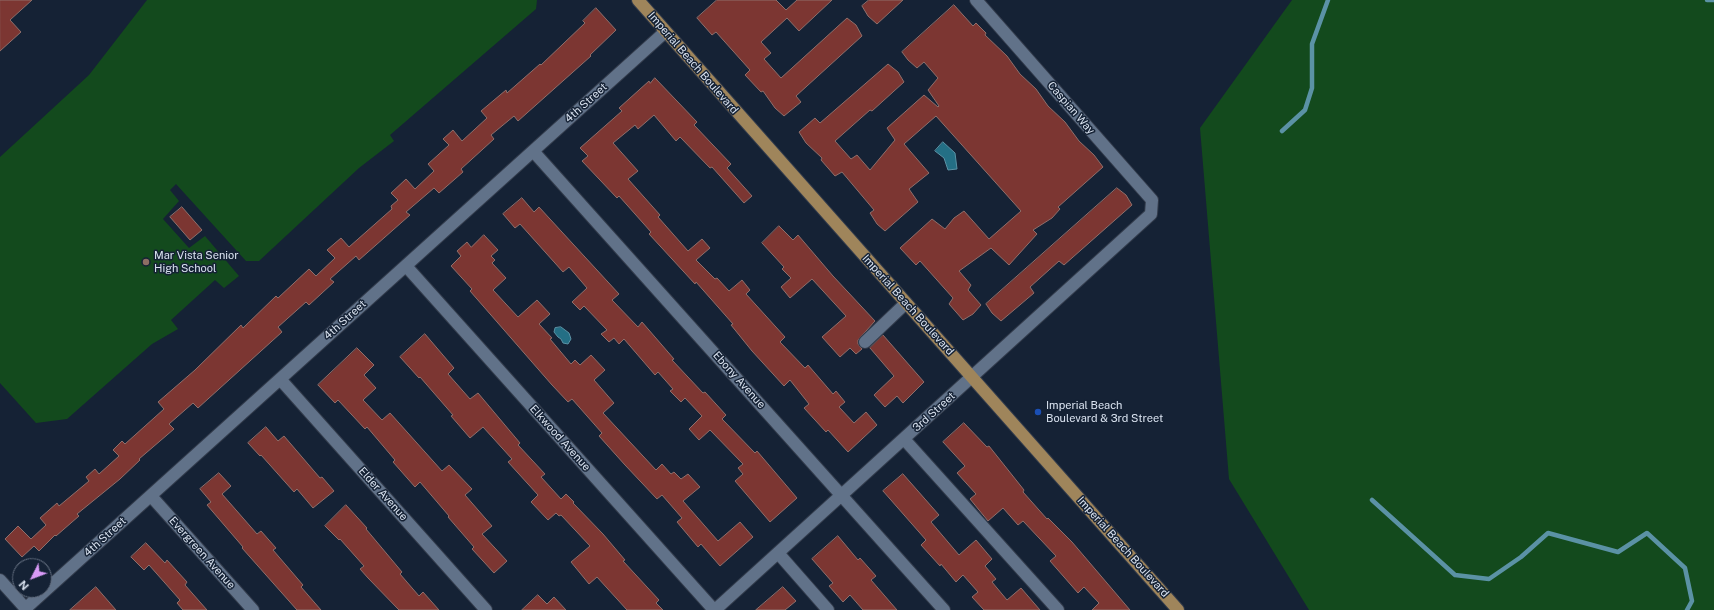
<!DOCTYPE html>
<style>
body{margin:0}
#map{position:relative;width:1714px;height:610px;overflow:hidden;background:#152235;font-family:"Public Sans",sans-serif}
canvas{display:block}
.north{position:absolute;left:12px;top:558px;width:40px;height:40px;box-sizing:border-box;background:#152235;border:1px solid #646f80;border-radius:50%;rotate:228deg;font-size:11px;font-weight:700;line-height:16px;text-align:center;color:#dae3f0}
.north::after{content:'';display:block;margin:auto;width:14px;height:18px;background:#d99af7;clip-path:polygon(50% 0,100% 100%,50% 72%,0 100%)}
</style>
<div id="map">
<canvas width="1714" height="610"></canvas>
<div class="north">N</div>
</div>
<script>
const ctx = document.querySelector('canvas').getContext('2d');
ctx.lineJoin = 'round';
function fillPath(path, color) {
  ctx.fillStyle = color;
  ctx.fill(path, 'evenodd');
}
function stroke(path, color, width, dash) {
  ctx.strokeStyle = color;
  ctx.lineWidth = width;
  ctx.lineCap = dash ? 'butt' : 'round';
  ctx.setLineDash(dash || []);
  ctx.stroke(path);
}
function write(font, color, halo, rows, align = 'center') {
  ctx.font = font + ' "Public Sans",sans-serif';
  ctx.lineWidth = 3;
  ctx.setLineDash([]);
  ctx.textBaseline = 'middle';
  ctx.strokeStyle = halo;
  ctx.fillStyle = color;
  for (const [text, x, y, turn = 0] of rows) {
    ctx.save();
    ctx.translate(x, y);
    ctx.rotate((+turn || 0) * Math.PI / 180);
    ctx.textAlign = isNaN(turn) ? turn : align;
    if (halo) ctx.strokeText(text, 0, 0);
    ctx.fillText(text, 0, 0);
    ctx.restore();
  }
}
const green = new Path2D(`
 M147,0H537L536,9L390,135L394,141L359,168L259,261H246L176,184L170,190L179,201L163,219L189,248L205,236L239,276L224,288L215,280L171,320L178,329L152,344L67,419L36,423L0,383V157L89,75Z
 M1292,0H1714V610H1309L1229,479L1200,128Z`);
const water = new Path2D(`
 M943,142L955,153L957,169L948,170L944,158L935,151Z
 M561,327L569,333L571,339L568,344L563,343L561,339L558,337L554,332L555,328Z`);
const stream = new Path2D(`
 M1707,0H1714
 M1282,131L1305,110L1312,88V44L1328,0
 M1372,500L1455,575L1489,579L1521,557L1548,533L1618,552L1647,533L1685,568L1692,601L1687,610`);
const building = new Path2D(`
 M0,0H32L10,20L21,32L0,51Z
 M717,0H776L786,10L797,0H832L799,31L787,18L761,42L771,53L764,59L781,78L847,18L856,25L862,36L796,96L801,102L784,116L775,108L763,91L761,92L745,75L750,70L716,32L712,35L697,18Z
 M869,0H903L877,24L868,16L862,6Z
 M954,5L973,26L976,23L986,33L985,35L1007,56L1020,74L1036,89L1048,106L1065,122L1079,141L1094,155L1103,167L1058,207L1060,209L1052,218L1033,230L1037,234L1009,265L991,248L959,271L971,285L968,290L981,305L973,314L963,320L949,304L953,298L920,261L916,265L900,248L932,219L945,229L954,218L964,211L989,239L1021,211L936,116L904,144L929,173L909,189L918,202L885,231L877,224L870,213L874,210L842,172L835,176L821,160L822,158L806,143L799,132L815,118L820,123L888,64L898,72L904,82L872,111L870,110L835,141L851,159L857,155L870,170L895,140L887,128L924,95L938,107L939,106L928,90L938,78L924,62L917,68L908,60L902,52Z
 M596,8L616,30L590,55L591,56L518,121L514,116L491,135L494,139L461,169L463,172L439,193L434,188L406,212L410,215L359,260L356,256L330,279L334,282L309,305L306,302L278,327L282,332L198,408L193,403L169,424L174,429L139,459L140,460L120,479L77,514L79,516L56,536L55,535L39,551L34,546L22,557L5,539L18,526L31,539L46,525L40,518L57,503L59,506L89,481L86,477L95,469L99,474L119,456L113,450L122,441L125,444L164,409L158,402L195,370L241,325L243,328L276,296L278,298L309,269L316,276L335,258L327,250L341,238L349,247L392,209L391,206L398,200L391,193L406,179L415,189L434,171L428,164L449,145L443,139L453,130L462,141L487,118L481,111L506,90L507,93L540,64L541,65L585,23L583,21Z
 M655,78L697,122L694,125L731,164L727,168L752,196L744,203L712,167L710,168L680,137L676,141L654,115L638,129L635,125L613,143L638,171L628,179L660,215L658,217L688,251L702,239L710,248L696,260L715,279L717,278L729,291L742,280L750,290L746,294L785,337L780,342L805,368L808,365L833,394L836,391L845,402L839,407L854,423L866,412L877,425L848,452L828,430L826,432L804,408L809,404L790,380L784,386L752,351L731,325L733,324L696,282L695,284L649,234L651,232L619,196L617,198L582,161L588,156L580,148L622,111L619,108L649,81L650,83Z
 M1117,188L1126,195L1132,205L1064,265L1059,261L1030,287L1034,293L1001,321L992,313L986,304Z
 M522,198L534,212L539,207L550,219L619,294L612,300L638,327L642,322L674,359L672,360L703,393L705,392L726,415L722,419L755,453L757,451L797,498L770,522L735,481L743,474L738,468L743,464L710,430L699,440L689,429L702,416L685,398L681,402L670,391L673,389L658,372L655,375L624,339L619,344L614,338L609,342L601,334L607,330L584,306L580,310L572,302L587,288L569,267L563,272L520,224L515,228L503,214Z
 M182,207L202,230L190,240L170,217Z
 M779,226L793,240L798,235L833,276L875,321L858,340V344L862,349L856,354L850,348L840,357L822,337L846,316L812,279L790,298L781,287L791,278L782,269L784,267L762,243Z
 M484,235L498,250L491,256L495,260L492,263L506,278L493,290L518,317L537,300L550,314L539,324L552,338L550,339L571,364L575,360L580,365L591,355L605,370L594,380L614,403L603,413L656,470L662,464L671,474L674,472L681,479L688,474L700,487L683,501L718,541L740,522L753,537L720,566L701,544L698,547L677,522L682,518L662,495L657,499L625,465L599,436L602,433L572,399L568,402L552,385L470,291L472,289L451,266L461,256L457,251L467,242L471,247Z
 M425,334L454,368L448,374L470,399L478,393L520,443L518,445L545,474L541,477L561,499L566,494L574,502L573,503L603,534L625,560L623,561L659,600L656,603L663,610H627L597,577L589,584L571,562L590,546L561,515L559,516L556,513L548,520L531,502L538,495L508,462L512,459L483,427L470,438L451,416L453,415L420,377L419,378L400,357Z
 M883,335L924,382L903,403L897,396L885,407L874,395L894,376L870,348Z
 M357,348L374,365L364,375L376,388L363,400L382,420L390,413L442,471L449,465L472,489L465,495L492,526L482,534L507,561L494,573L472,549L474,547L448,517L449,516L420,482L415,487L393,462L395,460L367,427L365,429L338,400L335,403L318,385Z
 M964,423L987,447L989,446L1024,490L1023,492L1047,519L1048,518L1072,542L1130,610H1092L1099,603L1084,587L1078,593L1050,561L1056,556L1023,521L1018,525L1003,508L988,521L970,499L976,494L957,473L965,466L943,442Z
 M266,427L278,441L284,436L320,478L322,477L334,491L313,508L297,489L294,492L261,455L260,456L248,443Z
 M219,473L231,486L222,494L257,534L261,531L276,548L273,550L303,585L301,587L321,610H297L242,548L243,547L207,505L211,502L200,489Z
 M903,474L939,515L931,522L959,555L976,540L992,559L985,566L996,579L992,582L1007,600L1021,588L1040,610H984L972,597L978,592L963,575L956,582L941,564L940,566L921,545L926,540L883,491Z
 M346,505L367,528L366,529L402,572L400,574L419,596L423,592L439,610H399L368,578L360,569L364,566L340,539L339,540L325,526Z
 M838,536L858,560L860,558L876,576L871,580L897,610H863L850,595L843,602L829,586L833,583L812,559Z
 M146,543L165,563L167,560L187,582L185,585L207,610H183L177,603L180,600L149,565L144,570L131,557Z
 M96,587L116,610H70Z
 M783,587L796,601L785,610H756Z
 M538,595L547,604L554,597L566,610H522Z`);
const minor = new Path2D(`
 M533,151L944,610
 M406,266L714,610
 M865,342L906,303
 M280,379L486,610
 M904,439L1058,610
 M151,496L253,610
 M778,553L828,610
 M0,580L27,610
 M26,608L665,32
 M715,610L1151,214L1152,200L976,0`);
const major = new Path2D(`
 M638,0L1178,610`);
const markers = [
 [146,262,4,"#8d6e63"],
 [1038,412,4,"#1a4fb4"]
];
const streetNames = [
 ["Imperial Beach Boulevard",693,63,49],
 ["4th Street",586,103,-42],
 ["Caspian Way",1071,108,49],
 ["Imperial Beach Boulevard",908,305,48],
 ["4th Street",345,320,-42],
 ["Ebony Avenue",739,380,48],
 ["3rd Street",934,412,-42],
 ["Elkwood Avenue",560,438,48],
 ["Elder Avenue",383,494,48],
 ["4th Street",105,537,-42],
 ["Imperial Beach Boulevard",1123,547,48],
 ["Evergreen Avenue",202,553,48]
];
const poiNames = [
 ["Mar Vista Senior",154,256],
 ["High School",154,269],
 ["Imperial Beach",1046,406],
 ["Boulevard & 3rd Street",1046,419]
];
fillPath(green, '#134a1d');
fillPath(water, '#246f85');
stroke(water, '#5b92a5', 1);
stroke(stream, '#5b92a5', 4.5);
fillPath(building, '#7c3632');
stroke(building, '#8f6f6b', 1);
stroke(minor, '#323b4b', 14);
stroke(major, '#323b4b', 14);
stroke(minor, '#617289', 12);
stroke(major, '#9f855b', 12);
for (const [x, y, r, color] of markers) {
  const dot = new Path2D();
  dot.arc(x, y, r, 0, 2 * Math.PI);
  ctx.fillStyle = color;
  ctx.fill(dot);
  stroke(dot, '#152235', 1.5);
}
write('11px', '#dae3f0', '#152235', streetNames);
write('11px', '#dae3f0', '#152235', poiNames, 'left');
</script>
